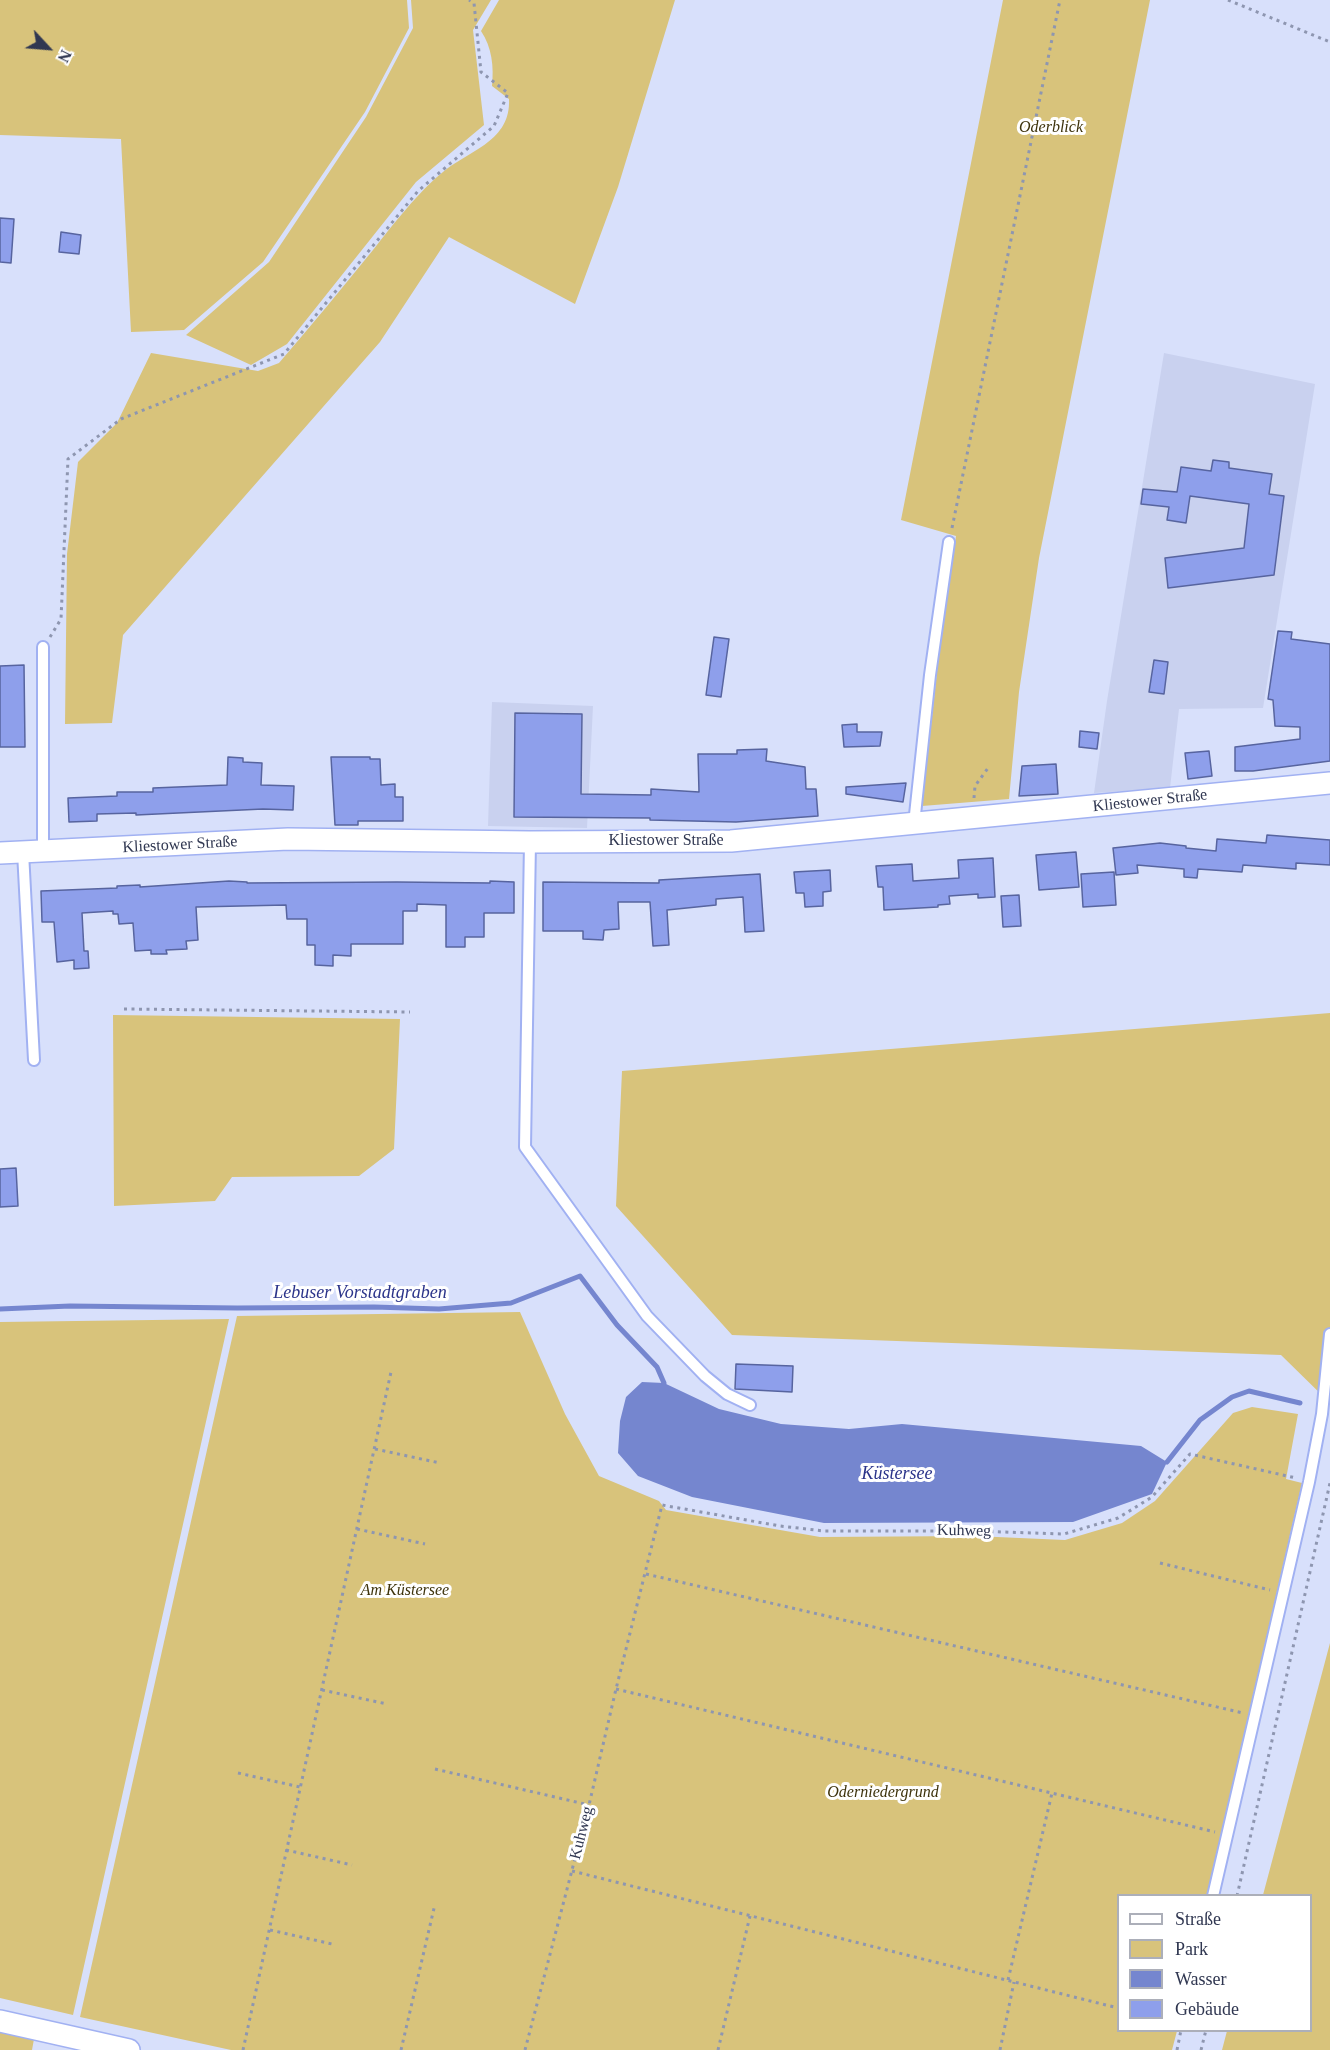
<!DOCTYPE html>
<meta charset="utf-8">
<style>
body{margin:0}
#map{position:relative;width:1330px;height:2050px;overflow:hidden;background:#d8e0fb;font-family:"Times New Roman",serif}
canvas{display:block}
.legend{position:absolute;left:1117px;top:1894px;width:195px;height:138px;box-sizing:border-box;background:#fff;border:2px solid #acafb9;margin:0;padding:8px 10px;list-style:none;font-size:18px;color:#303751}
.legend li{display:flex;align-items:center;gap:12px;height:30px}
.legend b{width:30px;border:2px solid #acafb9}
.north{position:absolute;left:18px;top:18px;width:60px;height:60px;-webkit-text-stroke:4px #fff;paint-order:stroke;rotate:116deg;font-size:16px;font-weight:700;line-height:24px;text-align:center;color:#303751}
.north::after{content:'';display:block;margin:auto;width:21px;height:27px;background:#303751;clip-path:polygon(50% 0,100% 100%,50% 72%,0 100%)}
</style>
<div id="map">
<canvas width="1330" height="2050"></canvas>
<ul class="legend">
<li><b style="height:8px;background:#fff"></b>Straße</li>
<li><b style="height:16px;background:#d8c37b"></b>Park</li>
<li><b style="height:16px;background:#7586cf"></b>Wasser</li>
<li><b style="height:16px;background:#8e9feb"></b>Gebäude</li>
</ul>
<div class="north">N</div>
</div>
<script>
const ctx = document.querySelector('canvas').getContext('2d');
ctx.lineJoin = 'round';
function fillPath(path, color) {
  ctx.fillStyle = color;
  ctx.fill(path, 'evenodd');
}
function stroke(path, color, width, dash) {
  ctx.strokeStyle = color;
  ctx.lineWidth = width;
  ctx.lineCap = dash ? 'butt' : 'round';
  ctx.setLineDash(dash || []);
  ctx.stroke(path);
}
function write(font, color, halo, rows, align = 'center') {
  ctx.font = font + ' "Times New Roman",serif';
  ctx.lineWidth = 6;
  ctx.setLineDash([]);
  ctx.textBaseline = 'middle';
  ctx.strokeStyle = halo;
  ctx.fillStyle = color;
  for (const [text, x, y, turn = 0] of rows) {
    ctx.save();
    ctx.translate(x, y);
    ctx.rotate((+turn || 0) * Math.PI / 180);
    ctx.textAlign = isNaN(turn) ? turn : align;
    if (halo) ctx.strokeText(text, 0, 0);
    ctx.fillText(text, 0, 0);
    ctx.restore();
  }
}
const built = new Path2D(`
 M1164,353L1315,384L1263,708L1179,709L1170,788L1094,793L1107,701Z
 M492,702L593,706L587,828L488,826Z`);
const green = new Path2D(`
 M0,0H407L409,28L365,112L263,262L184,330L131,332L121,139L0,135Z
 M411,0H491L473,30L484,125L416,182L287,344L251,365L186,335L269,262L366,117L413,28Z
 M499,0H675L618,187L575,304L449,237L380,342L123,635L112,723L65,724L67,554L78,462L117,423L151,353L258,371L279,363C311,326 342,288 373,250C392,226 419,191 443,172C470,150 511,141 509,99L492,86C494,67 492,47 481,31Z
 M1003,0H1150L1039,558L1019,692L1009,799L922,806L940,645L956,536L901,520Z
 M1330,1013V1403L1281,1355L732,1335L616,1206L622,1071Z
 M113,1015L400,1019L394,1149L359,1176L232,1177L215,1201L114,1206Z
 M520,1312L565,1414L599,1476L659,1501L666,1510L820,1537L974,1536L1065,1540L1122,1523L1155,1501L1233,1413L1252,1407L1298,1414L1286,1479L1302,1483L1207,1895L1118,1896V2030L1177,2031L1172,2050H231L80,2017L237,1316Z
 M229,1319L73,2015L0,1998V1322Z
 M1330,1643V2050H1222L1227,2031L1310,2030V1896L1263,1895Z
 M0,2032L34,2039L32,2050H0Z`);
const water = new Path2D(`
 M642,1382L664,1383L719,1409L781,1424L849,1429L902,1424L1141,1446L1167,1462L1152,1494L1073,1522L824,1523L692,1497L638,1476L618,1453L620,1421L626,1397Z`);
const stream = new Path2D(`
 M0,1309L70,1306L237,1308L374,1307L439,1309L511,1303L580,1276L617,1325L657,1367L664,1383
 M1167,1462L1200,1420L1232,1397L1249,1391L1300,1403`);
const building = new Path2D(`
 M0,218L14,219L11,263L0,262Z
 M61,232L81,235L79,254L59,252Z
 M1213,460L1229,462V468L1272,474L1269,494L1284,496L1274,575L1168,588L1165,558L1244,548L1249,504L1190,496L1186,523L1167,520L1169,507L1141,504L1143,489L1177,492L1181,467L1211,471Z
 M1278,631L1292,632L1291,639L1330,644V761L1253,771H1235V747L1300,739V727L1275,726L1273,700L1268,699Z
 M714,637L729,639L721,697L706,695Z
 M1154,660L1168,662L1164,694L1149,692Z
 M24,665L25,747H0V666Z
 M515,713L582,714L581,794L651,795V789L699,792L698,754H737V750L767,749L766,761L805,767L806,789H816L818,816L736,822L650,820V818L514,817Z
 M857,724V732H882L880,746L844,747L842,725Z
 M1080,731L1099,733L1097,749L1079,747Z
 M1209,751L1212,776L1188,779L1185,753Z
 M228,757L243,758V762L262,763L261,785L294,786L293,810L263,809L136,815V813L97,814V821L69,822L68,798L117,796V792H153V788L227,785Z
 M331,757H370V759H380L381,785L395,784V797H403V821H358V825H335Z
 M1056,764L1058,794L1019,796L1022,766Z
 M906,783L903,802L846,794V787Z
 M1267,835L1330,840V865L1296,863V869L1243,865L1242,872L1198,869L1197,878L1184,877V869L1137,865L1138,873L1116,875L1113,848L1160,843L1186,846V848L1216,851L1217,839L1266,843Z
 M1076,852L1079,887L1039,890L1036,855Z
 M993,858L995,897L978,898V894L949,896L950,904L938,905V907L884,910L883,887H878L876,866L912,864L913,881L959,878L958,860Z
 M830,870L831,891L823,892V906L805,907L804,893H796L794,872Z
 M1114,872L1116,905L1083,907L1081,874Z
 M760,874L764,931L745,932L743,897L716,899V905L667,910L669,945L653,946L650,902H618L619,929L604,930L603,940L583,939V931H543V882L659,883V880Z
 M229,881L247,882V883L397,882L490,883V881L514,882V913H484V937H465V947H446V905L417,904V911H403V944H351V956L333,955V966L315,965V945H307V919H287L286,905L196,907L198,940L186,941L187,949L166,950L167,954H151V950L135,951L133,923L119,924L118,914H113V911L82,913L84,951H88L89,968L74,969V960L57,962L54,922H42L41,891L117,888V886L140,885V887Z
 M1019,895L1021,926L1003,927L1001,896Z
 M16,1168L18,1206L0,1207V1169Z
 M736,1364L793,1366L792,1392L735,1389Z`);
const path = new Path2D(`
 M1228,0L1330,42
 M952,528L1060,0
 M50,637L61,619L68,459L121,419L284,354L418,191L494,126L508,93L481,72L474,3L469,0
 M974,798L975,786L988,768
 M124,1009L410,1012
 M375,1449L440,1463
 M357,1529L425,1544
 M1160,1563L1270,1590
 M646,1574L1243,1713
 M616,1689L1215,1832
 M322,1690L387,1704
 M435,1769L589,1805
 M238,1773L300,1787
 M286,1850L352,1865
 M572,1871L1118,2008
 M1237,1896L1330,1483
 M270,1930L332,1944
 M1008,1980L1052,1793
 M243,2050L391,1372
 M401,2050L435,1904
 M525,2050L589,1805L616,1689L662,1505L780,1526L824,1531H973L1064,1534L1118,1518L1152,1497L1190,1454L1296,1478
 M718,2050L750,1916
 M1000,2050L1014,1982
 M1177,2050L1181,2030
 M1201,2050L1206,2030`);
const lane = new Path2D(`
 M43,647V851
 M914,824L930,675L949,542
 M530,842L525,1147L647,1316L705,1376L727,1394L750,1405
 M23,852L34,1060
 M1213,1896L1309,1482L1322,1414L1330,1334`);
const street = new Path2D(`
 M0,853L288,839L530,842L731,841L1330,783
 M0,2021L129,2050`);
const parkNames = [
 ["Oderblick",1051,128],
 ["Am Küstersee",405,1591],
 ["Oderniedergrund",883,1793]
];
const streetNames = [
 ["Kliestower Straße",1150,801,-6],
 ["Kliestower Straße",666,841],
 ["Kliestower Straße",180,845,-3],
 ["Kuhweg",964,1531,1],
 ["Kuhweg",582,1833,-76]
];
const waterNames = [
 ["Lebuser Vorstadtgraben",360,1293],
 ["Küstersee",897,1474]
];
fillPath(built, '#c9d1ef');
fillPath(green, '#d8c37b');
fillPath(water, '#7586cf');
stroke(stream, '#7586cf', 5);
fillPath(building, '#8e9feb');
stroke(building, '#57649f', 1.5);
stroke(lane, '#a1b1f2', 14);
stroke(street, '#a1b1f2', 24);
stroke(path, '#8e96b0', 3, [3, 4.5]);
stroke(lane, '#fff', 10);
stroke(street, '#fff', 21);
write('italic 16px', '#3e330c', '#fff', parkNames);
write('16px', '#303751', '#fff', streetNames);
write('italic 18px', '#2b348a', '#fff', waterNames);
</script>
